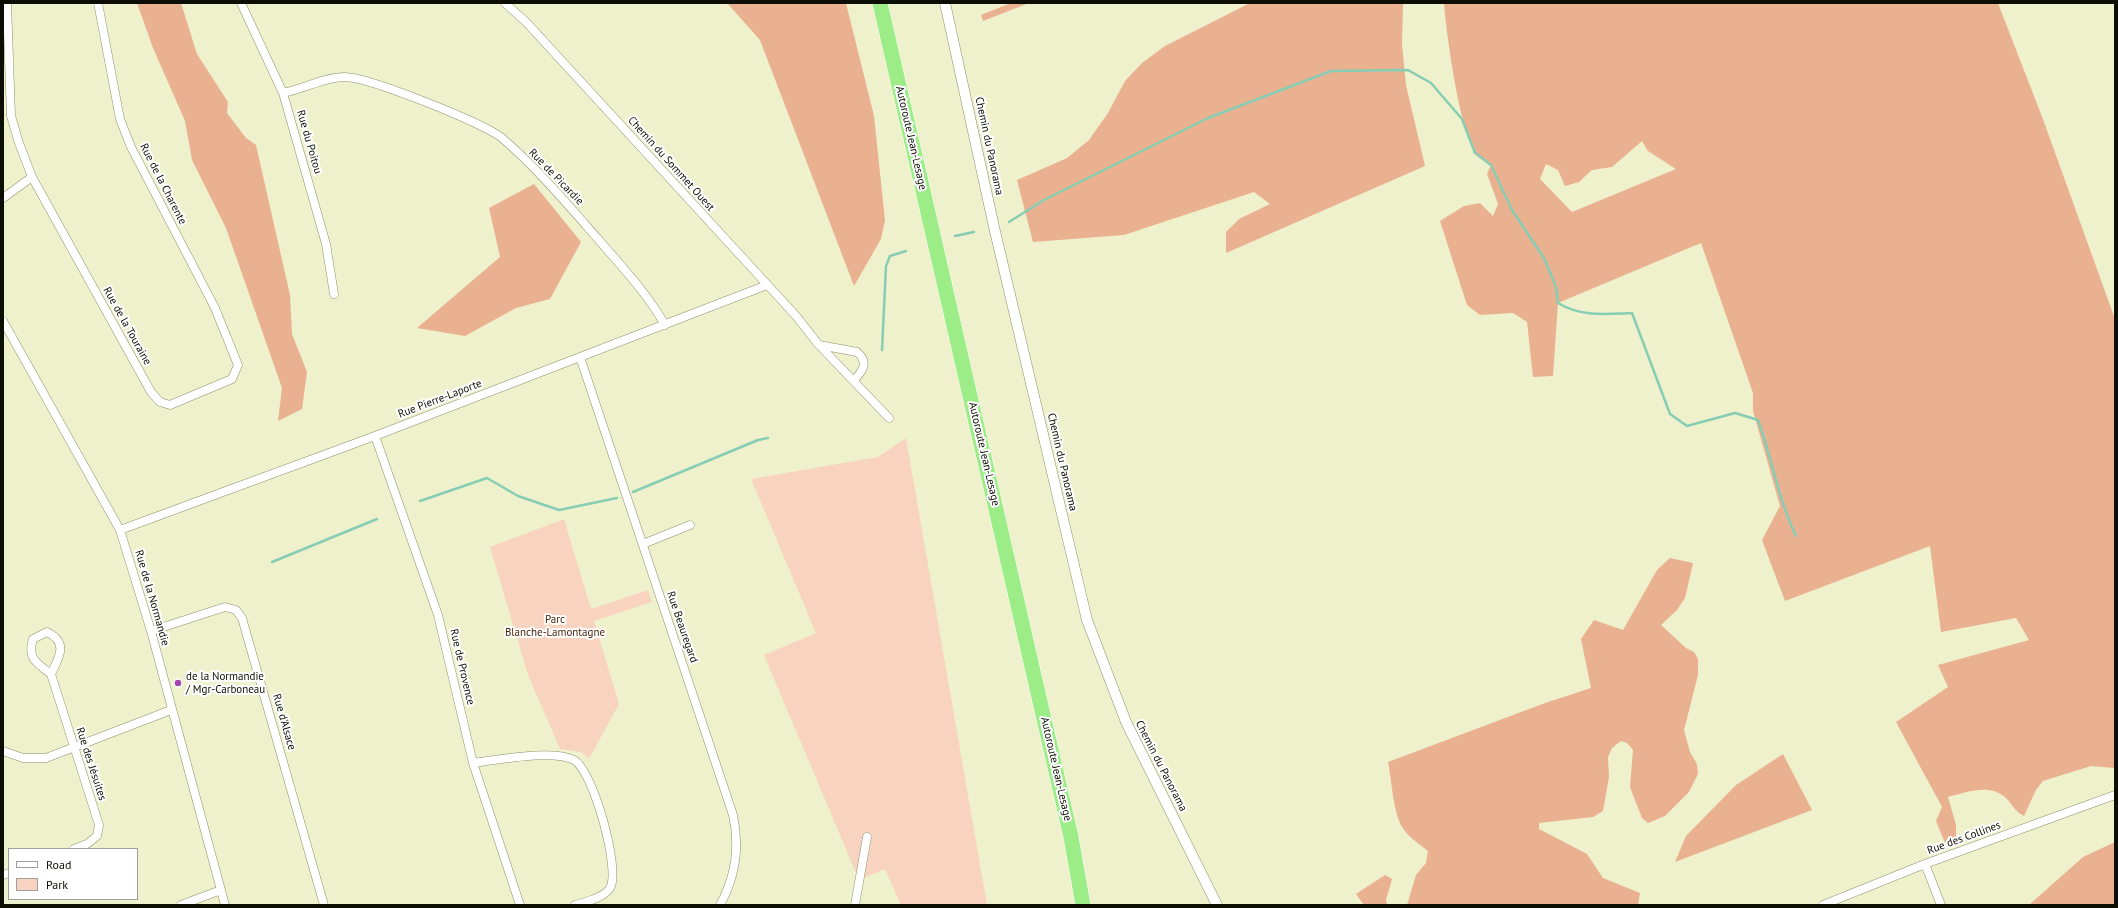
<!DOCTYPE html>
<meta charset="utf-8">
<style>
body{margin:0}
#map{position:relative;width:2118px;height:908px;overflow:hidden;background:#eef1cb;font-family:"PT Sans",sans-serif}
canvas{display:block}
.frame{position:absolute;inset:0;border:4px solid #0d0e03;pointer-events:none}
.legend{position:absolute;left:8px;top:848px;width:130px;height:52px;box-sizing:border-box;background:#fff;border:1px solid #9e9f9a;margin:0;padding:5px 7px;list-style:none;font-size:12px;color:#0d0e03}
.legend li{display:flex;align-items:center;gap:8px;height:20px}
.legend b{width:20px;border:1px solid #9e9f9a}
</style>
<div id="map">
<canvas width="2118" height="908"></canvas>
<div class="frame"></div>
<ul class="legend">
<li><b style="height:5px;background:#fff"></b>Road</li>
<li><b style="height:11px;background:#f8d4c0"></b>Park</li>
</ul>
</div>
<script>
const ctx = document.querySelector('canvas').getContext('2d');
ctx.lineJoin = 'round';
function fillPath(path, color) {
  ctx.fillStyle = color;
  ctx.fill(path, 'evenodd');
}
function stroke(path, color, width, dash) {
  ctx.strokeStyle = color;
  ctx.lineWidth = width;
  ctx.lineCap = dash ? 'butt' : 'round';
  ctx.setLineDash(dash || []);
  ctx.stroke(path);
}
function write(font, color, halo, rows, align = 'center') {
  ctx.font = font + ' "PT Sans",sans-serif';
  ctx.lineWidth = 4;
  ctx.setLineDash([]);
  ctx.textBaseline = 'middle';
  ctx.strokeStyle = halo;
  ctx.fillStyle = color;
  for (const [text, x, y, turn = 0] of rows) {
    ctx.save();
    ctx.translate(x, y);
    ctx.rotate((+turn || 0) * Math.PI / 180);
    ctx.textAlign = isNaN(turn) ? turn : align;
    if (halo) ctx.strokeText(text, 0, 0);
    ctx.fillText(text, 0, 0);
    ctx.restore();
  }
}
const green = new Path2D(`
 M906,438L987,905H901L885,869L859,880L764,655L816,633L751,479L878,457Z
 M564,519L591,609L648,590L652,602L594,621L619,704L589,759L581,752L560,749L528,675L490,547Z`);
const forest = new Path2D(`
 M137,3H181L197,54L228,102L227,113L246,138L256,145L290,295L292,334L307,372L302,409L278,421L282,388L226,228L192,160L185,121L153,48Z
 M727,3H846L874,116L885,220L881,239L854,286L760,40Z
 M1011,3H1029L983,21L981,15Z
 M1250,3H1403L1402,44L1406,85L1425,166L1226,253V232L1239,219L1270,204L1254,192L1124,235L1033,242L1017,180L1067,158L1089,140L1108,113L1125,81L1142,63L1165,46Z
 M1444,3H1998L2044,122L2115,319V768L2091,766L2043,781L2036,790L2024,816C2016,813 2012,804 2006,798C1990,783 1967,792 1948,797L1956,825V844L1945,843L1936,821L1942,807L1896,722L1948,687L1938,665L2029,640L2016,618L1941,632L1930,546L1785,601L1762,540L1780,506L1753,411V393L1701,243L1558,303L1553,376L1533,377L1527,322L1513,313L1480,315L1467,305L1440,221L1464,206L1480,203L1493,216L1498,204L1487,174L1491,165C1486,161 1480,158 1476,153C1460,134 1446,31 1444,3ZM1642,141L1648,151L1676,169L1572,212L1540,179L1546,164L1558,170L1565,186L1579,182L1592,170L1612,167Z
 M534,184L581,242L550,299L516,308L465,336L417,328L500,257L489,208Z
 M1670,558L1693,563L1685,598L1677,610L1661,625L1686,648L1694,652L1698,659V675L1684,730L1690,752L1697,764L1698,774L1689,792L1665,816L1648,823L1642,818L1630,787L1633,750L1627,743L1621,741L1612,748L1608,757L1609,777L1603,811L1593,817L1539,823V829L1587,854L1603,878L1640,893L1638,905H1407L1416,875L1426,863L1428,851C1421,845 1411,839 1405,831C1393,818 1392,780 1388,762L1545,703L1591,688L1581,639L1594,620L1623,630L1657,570Z
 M1783,754L1812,810L1675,862L1686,836L1736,785Z
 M2115,842V905H2029L2083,857Z
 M1385,875L1392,879L1386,900L1387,905H1364L1356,894Z`);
const stream = new Path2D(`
 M1009,222L1044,200L1208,118L1331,71L1408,70L1431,83L1462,119L1475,153L1491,165L1512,210L1545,260L1556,287L1558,303C1581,317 1605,314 1632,313L1670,414L1687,426L1735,413L1758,420C1772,458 1778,499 1796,536
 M955,236L974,232
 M882,350L886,266L890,256L906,251
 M633,492L758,440L768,438
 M420,501L487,478L518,496L559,510L617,498
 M272,562L377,519`);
const minor = new Path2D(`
 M7,3L11,116L19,143L32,177L151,392L160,402L170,405L232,379L238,365L215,308L131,147L120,119L98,3
 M241,3L283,93L326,244L334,294
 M505,3L527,23L797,317L818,344L889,418
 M283,93C304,89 324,77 345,77C368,77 484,123 502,138C536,167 569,206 598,239C622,267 647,293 665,325
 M3,198L32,177
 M3,321L120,530L151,631L225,905
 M819,345L857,352C869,362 863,371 854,380
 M580,357L733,815C740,847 736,876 720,905
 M375,436L438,615L473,763L520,905
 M120,530L375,436L767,285
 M643,544L690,525
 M151,631L225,607L236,610L242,618L324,905
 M51,674C36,663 27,658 33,639L47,632C69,643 59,657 51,674L99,825L97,836L87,844L74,849
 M3,751L23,758H46L171,710
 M473,763C498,760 552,749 574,760C593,770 621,870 610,888C604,898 585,902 575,905
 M1925,864L1941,905
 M3,875L9,873
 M181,905L221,890
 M855,905L867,837
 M1823,905L1925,864L2115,795`);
const tertiary = new Path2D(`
 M945,3L994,227L1087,620L1126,722L1217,905`);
const motorway = new Path2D(`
 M880,3L1071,837L1083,905`);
const markers = [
 [178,683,4,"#a345ae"]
];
const streetNames = [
 ["Autoroute Jean-Lesage",911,138,77],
 ["Rue du Poitou",309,142,74],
 ["Chemin du Panorama",989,146,78],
 ["Chemin du Sommet Ouest",671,164,48],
 ["Rue de Picardie",556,177,46],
 ["Rue de la Charente",163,184,63],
 ["Rue de la Touraine",127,326,61],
 ["Rue Pierre-Laporte",440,399,-21],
 ["Autoroute Jean-Lesage",984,454,77],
 ["Chemin du Panorama",1062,462,77],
 ["Rue de la Normandie",152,598,74],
 ["Rue Beauregard",682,627,71],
 ["Rue de Provence",462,667,77],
 ["Rue d'Alsace",284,722,74],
 ["Rue des Jésuites",91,764,72],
 ["Chemin du Panorama",1161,766,63],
 ["Autoroute Jean-Lesage",1056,769,77],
 ["Rue des Collines",1964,838,-20]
];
const parkNames = [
 ["Parc",555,620],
 ["Blanche-Lamontagne",555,633]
];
const poiNames = [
 ["de la Normandie",186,677],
 ["/ Mgr-Carboneau",186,690]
];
fillPath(green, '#f8d4c0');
fillPath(forest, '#eab190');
stroke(stream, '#87cdb3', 2.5);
stroke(minor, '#8e906d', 9);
stroke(tertiary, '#8e906d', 11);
stroke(motorway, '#fff', 16);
stroke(minor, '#fff', 8);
stroke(tertiary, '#fff', 10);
stroke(motorway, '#9ced88', 15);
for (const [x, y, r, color] of markers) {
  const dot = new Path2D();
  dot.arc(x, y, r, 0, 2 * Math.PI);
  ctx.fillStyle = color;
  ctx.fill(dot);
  stroke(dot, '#fff', 1.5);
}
write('11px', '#0d0e03', '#fff', streetNames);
write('11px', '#4a250c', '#fff', parkNames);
write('11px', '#0d0e03', '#fff', poiNames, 'left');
</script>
